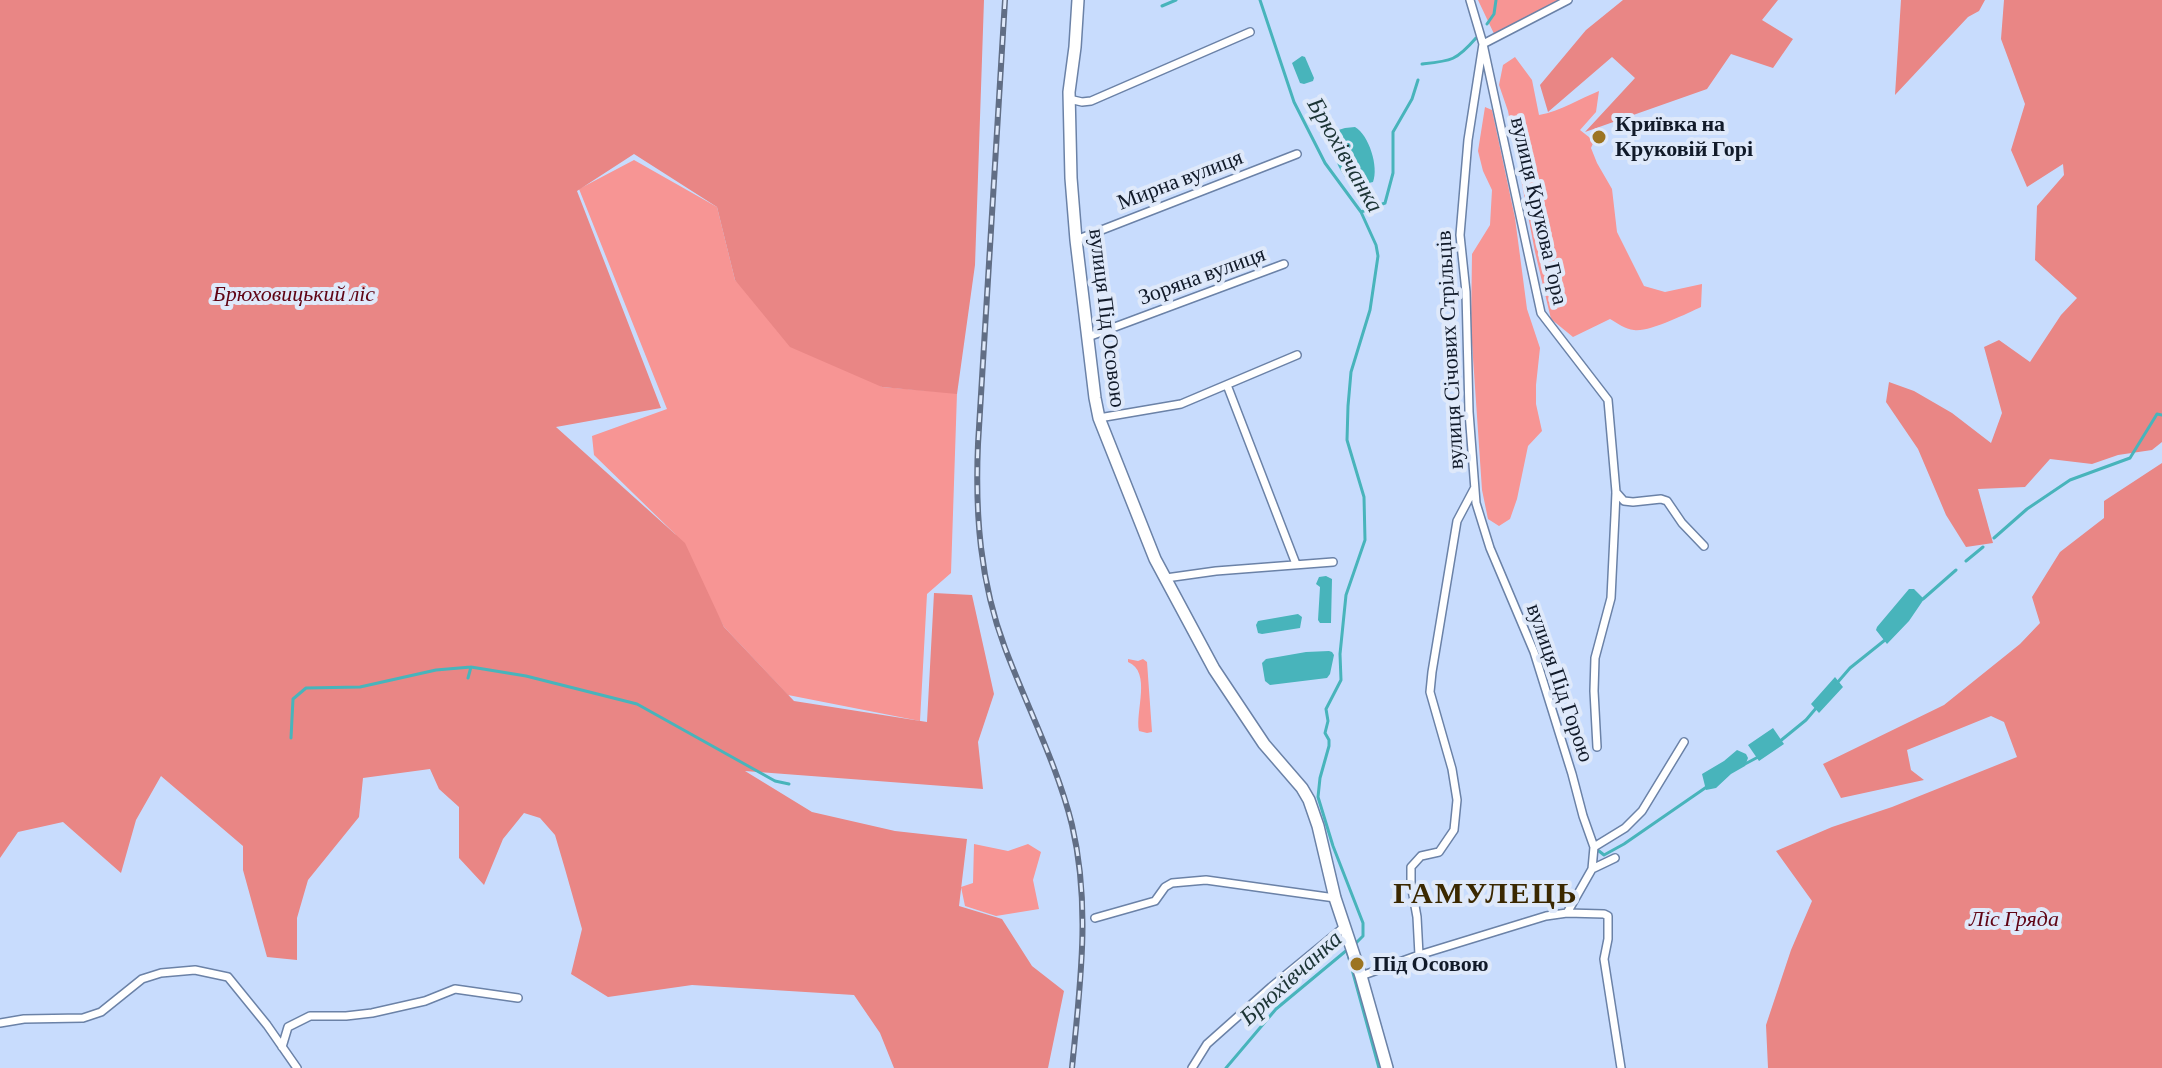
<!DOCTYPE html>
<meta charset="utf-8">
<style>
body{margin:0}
canvas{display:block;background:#c8dcfd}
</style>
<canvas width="2162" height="1068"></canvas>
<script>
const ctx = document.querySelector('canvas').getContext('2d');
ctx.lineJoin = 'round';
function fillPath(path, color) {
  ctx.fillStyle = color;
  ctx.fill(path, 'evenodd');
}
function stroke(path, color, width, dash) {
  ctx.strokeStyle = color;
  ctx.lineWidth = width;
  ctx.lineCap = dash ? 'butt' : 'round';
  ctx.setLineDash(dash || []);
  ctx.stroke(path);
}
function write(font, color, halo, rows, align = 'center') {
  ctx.font = font + ' "Crimson Pro",serif';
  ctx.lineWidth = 8;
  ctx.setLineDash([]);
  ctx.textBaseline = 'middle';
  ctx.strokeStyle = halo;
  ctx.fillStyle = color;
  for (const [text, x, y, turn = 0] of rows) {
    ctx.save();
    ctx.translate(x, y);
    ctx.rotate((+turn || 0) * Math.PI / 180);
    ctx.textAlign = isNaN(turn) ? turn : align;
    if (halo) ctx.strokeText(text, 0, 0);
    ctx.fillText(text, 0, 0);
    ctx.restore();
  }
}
const green = new Path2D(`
 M1478,0H1559L1496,38Z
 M1515,57L1532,80L1539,115C1561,111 1579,99 1599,91L1596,112L1580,130L1594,141L1591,148L1597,163L1612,189L1617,232L1644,286L1665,292L1702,284L1701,307C1688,313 1647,333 1634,330C1625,329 1617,323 1610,319L1573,337L1551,319L1535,252L1508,111L1499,85L1503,65Z
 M1485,107L1492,110L1515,218L1527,309L1540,348L1536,385V404L1542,431L1528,446L1517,499L1510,519L1499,526L1488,519L1482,490L1471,328L1472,254L1490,225L1492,190L1483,171L1478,151Z
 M634,160L717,207L735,280L882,387L957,393L951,573L927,594L920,721L788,695L724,627L675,534L594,455L592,436L667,409L579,189Z
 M1128,659L1138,661L1143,659L1147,662L1152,732L1147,733L1139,731C1135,711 1152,672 1128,662Z
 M974,844L1008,851L1028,844L1041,852L1033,880L1039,909L996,916L965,906L961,887L973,883Z`);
const forest = new Path2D(`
 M0,0H984L975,265L957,394L882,387L790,347L735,280L717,207L634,154L577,191L661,408L556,427L685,543L724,627L794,701L927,722L934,593L972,595L994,694L978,742L983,789L745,771L812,812L895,831L967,839L959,906L1002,919L1032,966L1064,991L1048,1068H894L880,1033L854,995L692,985L608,997L571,974L582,929L565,869L555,835L540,818L524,813L503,839L484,885L459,858V807L439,789L430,769L363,778L359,817L308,880L297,918V960L267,957L243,870V846L161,776L136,820L121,873L63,822L18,832L0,858Z
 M1623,0H1778L1762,20L1793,39L1773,68L1731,54L1707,89L1585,132L1635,78L1612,57L1548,112L1540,85L1586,30Z
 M1901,0H1985L1979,11L1968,17L1895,95Z
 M2004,0H2162V442L2152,450L2118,455L2092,464L2050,459L2025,487L1978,489L1993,543L1966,547L1946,515L1918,449L1886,402L1889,382L1914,391L1952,413L1991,443L2002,413L1984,347L1999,340L2030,362L2061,315L2077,298L2035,260L2037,206L2064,175L2063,164L2027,187L2011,150L2025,104L2001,39Z
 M2162,463V1068H1768L1766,1025L1791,950L1812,901L1776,851L1832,827L1892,807L2017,757L2004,722L1991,716L1907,750L1911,770L1924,780L1841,798L1823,764L1944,705L2020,644L2040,623L2032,597L2060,552L2104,518V501Z`);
const water = new Path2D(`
 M1302,56L1305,57L1314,78L1313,81L1304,84L1300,83L1292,63Z
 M1355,127C1369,135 1379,167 1373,182C1367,183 1359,187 1352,183C1339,175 1333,153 1331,140L1335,131L1345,128Z
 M1326,576L1332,579L1331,623H1320L1318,620L1320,587L1316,584L1319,577Z
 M1909,589H1914L1924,599L1909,621L1887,644L1876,630L1877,627Z
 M1298,614L1302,617L1300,628L1262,634L1258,633L1256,625L1258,621Z
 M1329,651L1332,652L1334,655L1330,674L1327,678L1270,685L1265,681L1262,663L1266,659L1306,652Z
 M1835,677L1843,687L1819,713L1811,704Z
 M1773,728L1784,744L1759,761L1748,745Z
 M1737,750L1746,754L1748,758L1745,766L1731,774L1716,788L1706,790L1702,774L1724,761Z`);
const stream = new Path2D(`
 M1260,0L1294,102L1325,163L1361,212L1376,245L1378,256L1370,310L1351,372L1348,406L1347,440L1364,497L1365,540L1346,595L1340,654L1341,680L1326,709L1328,721L1325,733L1329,740V746L1320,778L1318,797L1333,846L1363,923V936L1353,946
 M1162,6L1176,0
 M1487,24L1494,14L1496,0
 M1422,64C1451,61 1456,61 1476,38
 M1361,212L1385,203L1393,173V132L1412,99L1418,80
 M1994,538L2027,509L2070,480L2130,458L2157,414L2162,415
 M1966,561L1983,547
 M1923,599L1956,570
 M468,678L471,667
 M1837,683L1850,668L1885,640
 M291,738L293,699L306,688L360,687L436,670L471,667L526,676L637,704L775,781L789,784
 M1779,742L1806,720L1817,707
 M1745,764L1760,756
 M1599,851L1604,855L1624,844L1708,786
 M1347,951L1379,1068
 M1226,1068L1276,1009L1347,950`);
const street = new Path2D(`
 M1470,0L1483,44L1541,313L1608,400L1616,492L1615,515L1611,598L1595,658L1594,691L1597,747
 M1483,44L1468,140L1460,235L1466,292L1469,412L1476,503L1490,548L1534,652L1572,774L1583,816L1594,847L1592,869
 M1483,44L1568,0
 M1069,99L1082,102L1091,101L1250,32
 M1076,240L1297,154
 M1088,337L1284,264
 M1227,385L1296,564
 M1099,418L1181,404L1297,355
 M1616,492L1624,501L1633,502L1661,499L1667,501L1682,523L1704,546
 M1166,578L1216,571L1333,562
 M1594,847L1625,828L1642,811L1684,742
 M1567,913L1604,914L1608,916V939L1604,959L1621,1068
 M1095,918L1155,901L1165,887L1172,883L1206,880L1335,898
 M1419,955L1417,917L1411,884V867L1421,856L1439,852L1454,830L1457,800L1452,769L1430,692L1432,672L1457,521L1474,489
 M1361,976L1419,955L1546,916L1567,913L1592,869L1615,858
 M0,1023L24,1019L83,1018L101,1012L142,979L161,973L195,970L228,977L267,1025L297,1068
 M282,1047L288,1027L310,1016H346L372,1013L425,1001L455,989L518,998
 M1192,1068L1207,1044L1271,987L1344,927`);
const secondary = new Path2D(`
 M1078,0L1075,47L1069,92L1071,178L1076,240L1095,398L1099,418L1155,559L1214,669L1264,744L1302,788L1309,800L1318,826L1335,898L1361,976L1387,1068`);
const rail = new Path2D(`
 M1005,0L978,444C975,514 980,582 1005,648C1027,707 1057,764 1072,825C1091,906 1080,986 1072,1068`);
const markers = [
 [1599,137,8,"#9c7421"],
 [1357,964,8,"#9c7421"]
];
const poiNames = [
 ["Криївка на",1615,124],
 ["Круковій Горі",1615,149],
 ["Під Осовою",1373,964]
];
const streetNames = [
 ["Мирна вулиця",1180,180,-21],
 ["вулиця Крукова Гора",1539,211,77],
 ["Зоряна вулиця",1202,276,-20],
 ["вулиця Під Осовою",1107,318,83],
 ["вулиця Січових Стрільців",1450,350,-93],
 ["вулиця Під Горою",1560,683,71]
];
const parkNames = [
 ["Брюховицький ліс",294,294],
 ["Ліс Гряда",2014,919]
];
const waterNames = [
 ["Брюхівчанка",1345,155,60],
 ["Брюхівчанка",1291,978,-42]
];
const districtNames = [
 ["ГАМУЛЕЦЬ",1486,894]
];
fillPath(green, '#f79594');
fillPath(forest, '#e98685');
fillPath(water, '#48b4bb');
stroke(stream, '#48b4bb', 3);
stroke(street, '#6b82a7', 10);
stroke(secondary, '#6b82a7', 14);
stroke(street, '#fff', 7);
stroke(secondary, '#fff', 11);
stroke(rail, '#616e85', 6);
stroke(rail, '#dfe9fa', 3, [9]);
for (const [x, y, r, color] of markers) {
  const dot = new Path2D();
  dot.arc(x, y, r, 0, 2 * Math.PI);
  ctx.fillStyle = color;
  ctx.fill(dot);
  stroke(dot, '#dfe9fa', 3);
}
write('bold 22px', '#111a29', '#dfe9fa', poiNames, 'left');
write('22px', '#111a29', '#dfe9fa', streetNames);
write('italic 22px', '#5f0313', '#dfe9fa', parkNames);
write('italic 24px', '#1c3435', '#dfe9fa', waterNames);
ctx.letterSpacing = '2px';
write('bold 30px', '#3b2800', '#dfe9fa', districtNames);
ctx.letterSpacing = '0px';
</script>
